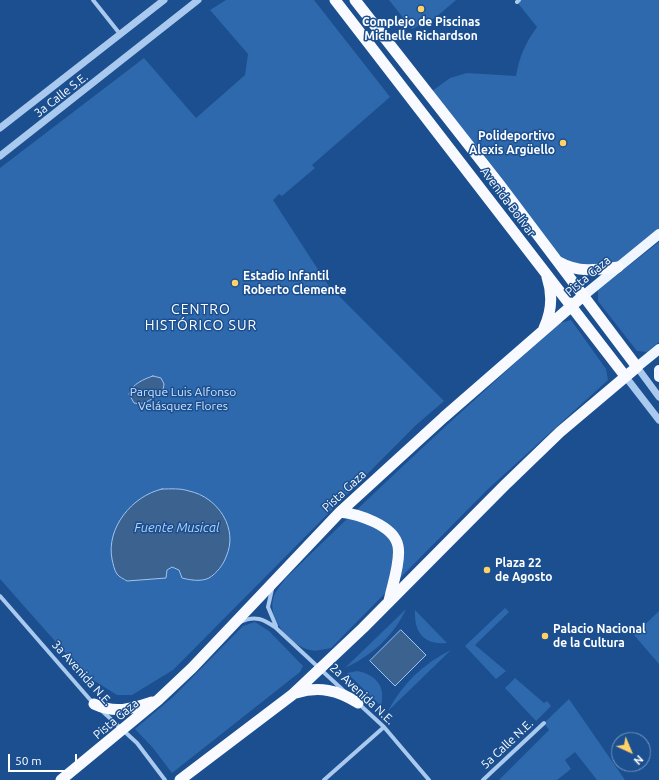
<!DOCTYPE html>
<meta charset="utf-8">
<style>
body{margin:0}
#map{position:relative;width:659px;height:780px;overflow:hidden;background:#1b4f8f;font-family:Ubuntu,sans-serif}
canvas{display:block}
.north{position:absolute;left:611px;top:732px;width:40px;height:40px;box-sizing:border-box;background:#1b4f8f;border:1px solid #7695bc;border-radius:50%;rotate:136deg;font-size:11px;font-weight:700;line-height:16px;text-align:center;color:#fff}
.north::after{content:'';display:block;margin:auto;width:14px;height:18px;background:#ffd166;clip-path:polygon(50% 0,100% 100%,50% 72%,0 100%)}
.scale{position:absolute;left:8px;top:754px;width:69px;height:18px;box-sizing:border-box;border:2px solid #fff;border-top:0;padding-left:5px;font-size:12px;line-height:14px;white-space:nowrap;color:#fff;-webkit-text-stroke:3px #1b4f8f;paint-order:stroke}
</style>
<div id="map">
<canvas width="659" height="780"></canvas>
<div class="north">N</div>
<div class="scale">50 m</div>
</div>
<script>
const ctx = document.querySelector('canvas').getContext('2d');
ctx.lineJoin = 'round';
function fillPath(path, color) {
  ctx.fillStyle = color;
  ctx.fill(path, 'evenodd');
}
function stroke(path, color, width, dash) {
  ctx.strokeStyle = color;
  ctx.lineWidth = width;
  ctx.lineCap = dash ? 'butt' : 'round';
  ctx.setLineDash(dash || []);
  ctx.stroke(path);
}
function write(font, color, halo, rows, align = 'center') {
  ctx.font = font + ' Ubuntu,sans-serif';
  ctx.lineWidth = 3;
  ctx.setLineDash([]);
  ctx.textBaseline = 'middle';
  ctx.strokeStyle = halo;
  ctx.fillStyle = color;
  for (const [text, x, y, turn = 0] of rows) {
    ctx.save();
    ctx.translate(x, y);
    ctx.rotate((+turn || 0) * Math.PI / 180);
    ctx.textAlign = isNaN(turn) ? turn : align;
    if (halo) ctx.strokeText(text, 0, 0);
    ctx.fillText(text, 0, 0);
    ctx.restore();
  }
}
const green = new Path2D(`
 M226,0H314L390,97L312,165L315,168L282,196L279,194L273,200L328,285L444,401L415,426L173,670L132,695H117L85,675L0,579V168L144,58L196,118L245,75L248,54L210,10Z
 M389,0H456L435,18L412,29Z
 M519,0H659V235L618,267L563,264L428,94L450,78L467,73L516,76C519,57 526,42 537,27L517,2Z
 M659,242V342L647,352L637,351L598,301V290Z
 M571,320L606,369L608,380L487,490L331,648C324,649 317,652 310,650C291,646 268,620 273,599C275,591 281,585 286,578C375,491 466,406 560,323Z
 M505,608L509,612L475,645L506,671L496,679L465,646Z
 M406,609C393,637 372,655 345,668Z
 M415,610L447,643C424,645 414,633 415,610Z
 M659,611V664L634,635Z
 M255,622L269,631L303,666L300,672L172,773L153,748L135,729L173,697L243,626Z
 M451,650L388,711C402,684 424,663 451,650Z
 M357,671C377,675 386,687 381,706L347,673Z
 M515,678L544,703L547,701L551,706L536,721L505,688Z
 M569,699L625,780H597L575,752L565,760L571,769L557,780H499L549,730L544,723Z`);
const water = new Path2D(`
 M153,376L161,378L164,384L163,390C155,397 145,406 134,403L129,394C132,384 144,379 153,376Z
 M162,489C171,489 180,488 189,491C218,497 239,529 226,557C223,565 217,573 209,578C201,582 190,580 182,578L179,570L172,567L167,570L166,578L127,581C124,579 119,577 117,574C114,570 113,563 112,559C106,528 132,496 162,489Z
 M401,630L426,655L395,686L370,661Z`);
const minor = new Path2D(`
 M93,0L120,34
 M517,2L519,0
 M272,589L268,607L276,626
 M0,596L93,703
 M240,622C255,615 264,619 276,628L345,692
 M359,704L384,727L429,780
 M101,710L137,743L165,780
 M324,780L384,727
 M483,780L544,723`);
const tertiary = new Path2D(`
 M0,128L164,0
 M0,156L198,0
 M637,367L659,397
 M625,376L659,420`);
const primary = new Path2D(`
 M583,296L659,234
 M637,367L659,349
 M659,370V377`);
const trunk = new Path2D(`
 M335,0L625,376
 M559,262C578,273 597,270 618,267
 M544,328C552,311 553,295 547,277
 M340,512C358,514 394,525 398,546C401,561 392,586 389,601
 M296,693C319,686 338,690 358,703
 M94,704C115,714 131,709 152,702
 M61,780L158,700L192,668L340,512L444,417L583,296
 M180,780L292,695L363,628L505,485L560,432L637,367L500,185L355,0`);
const markers = [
 [421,9,4,"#ffd166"],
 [563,143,4,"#ffd166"],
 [235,283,4,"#ffd166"],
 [487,570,4,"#ffd166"],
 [545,636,4,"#ffd166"]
];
const poiNames = [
 ["Complejo de Piscinas",421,22,"center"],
 ["Michelle Richardson",421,36,"center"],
 ["Polideportivo",555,136,"right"],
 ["Alexis Argüello",555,150,"right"],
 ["Estadio Infantil",243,276],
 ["Roberto Clemente",243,290],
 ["Plaza 22",495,563],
 ["de Agosto",495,577],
 ["Palacio Nacional",553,629],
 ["de la Cultura",553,643]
];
const streetNames = [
 ["3a Calle S.E.",61,95,-38],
 ["Avenida Bolívar",508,202,53],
 ["Pista Gaza",588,276,-40],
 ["Pista Gaza",344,491,-43],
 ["3a Avenida N.E.",82,673,48],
 ["2a Avenida N.E.",362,694,43],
 ["Pista Gaza",116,719,-40],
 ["5a Calle N.E.",507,744,-43]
];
const parkNames = [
 ["Parque Luis Alfonso",183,392],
 ["Velásquez Flores",183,406]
];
const waterNames = [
 ["Fuente Musical",177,528]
];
const quarterNames = [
 ["CENTRO",201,309],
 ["HISTÓRICO SUR",201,325]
];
fillPath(green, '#2e69ad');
fillPath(water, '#3c6290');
stroke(water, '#9cc4f0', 1);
stroke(minor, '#a9c9ee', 4);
stroke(tertiary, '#a9c9ee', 7);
stroke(primary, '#f0f6ff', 10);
stroke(trunk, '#f8faff', 11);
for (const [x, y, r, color] of markers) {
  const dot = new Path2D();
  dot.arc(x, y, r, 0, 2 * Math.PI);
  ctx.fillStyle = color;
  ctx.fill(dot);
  stroke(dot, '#1b4f8f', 1.5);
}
write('bold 12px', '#fff', '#1b4f8f', poiNames, 'left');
write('12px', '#fff', '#1b4f8f', streetNames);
write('12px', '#cfe3fa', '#1b4f8f', parkNames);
write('italic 13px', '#b5d3f5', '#1b4f8f', waterNames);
ctx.letterSpacing = '1px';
write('14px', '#fff', '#1b4f8f', quarterNames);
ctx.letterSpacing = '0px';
</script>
